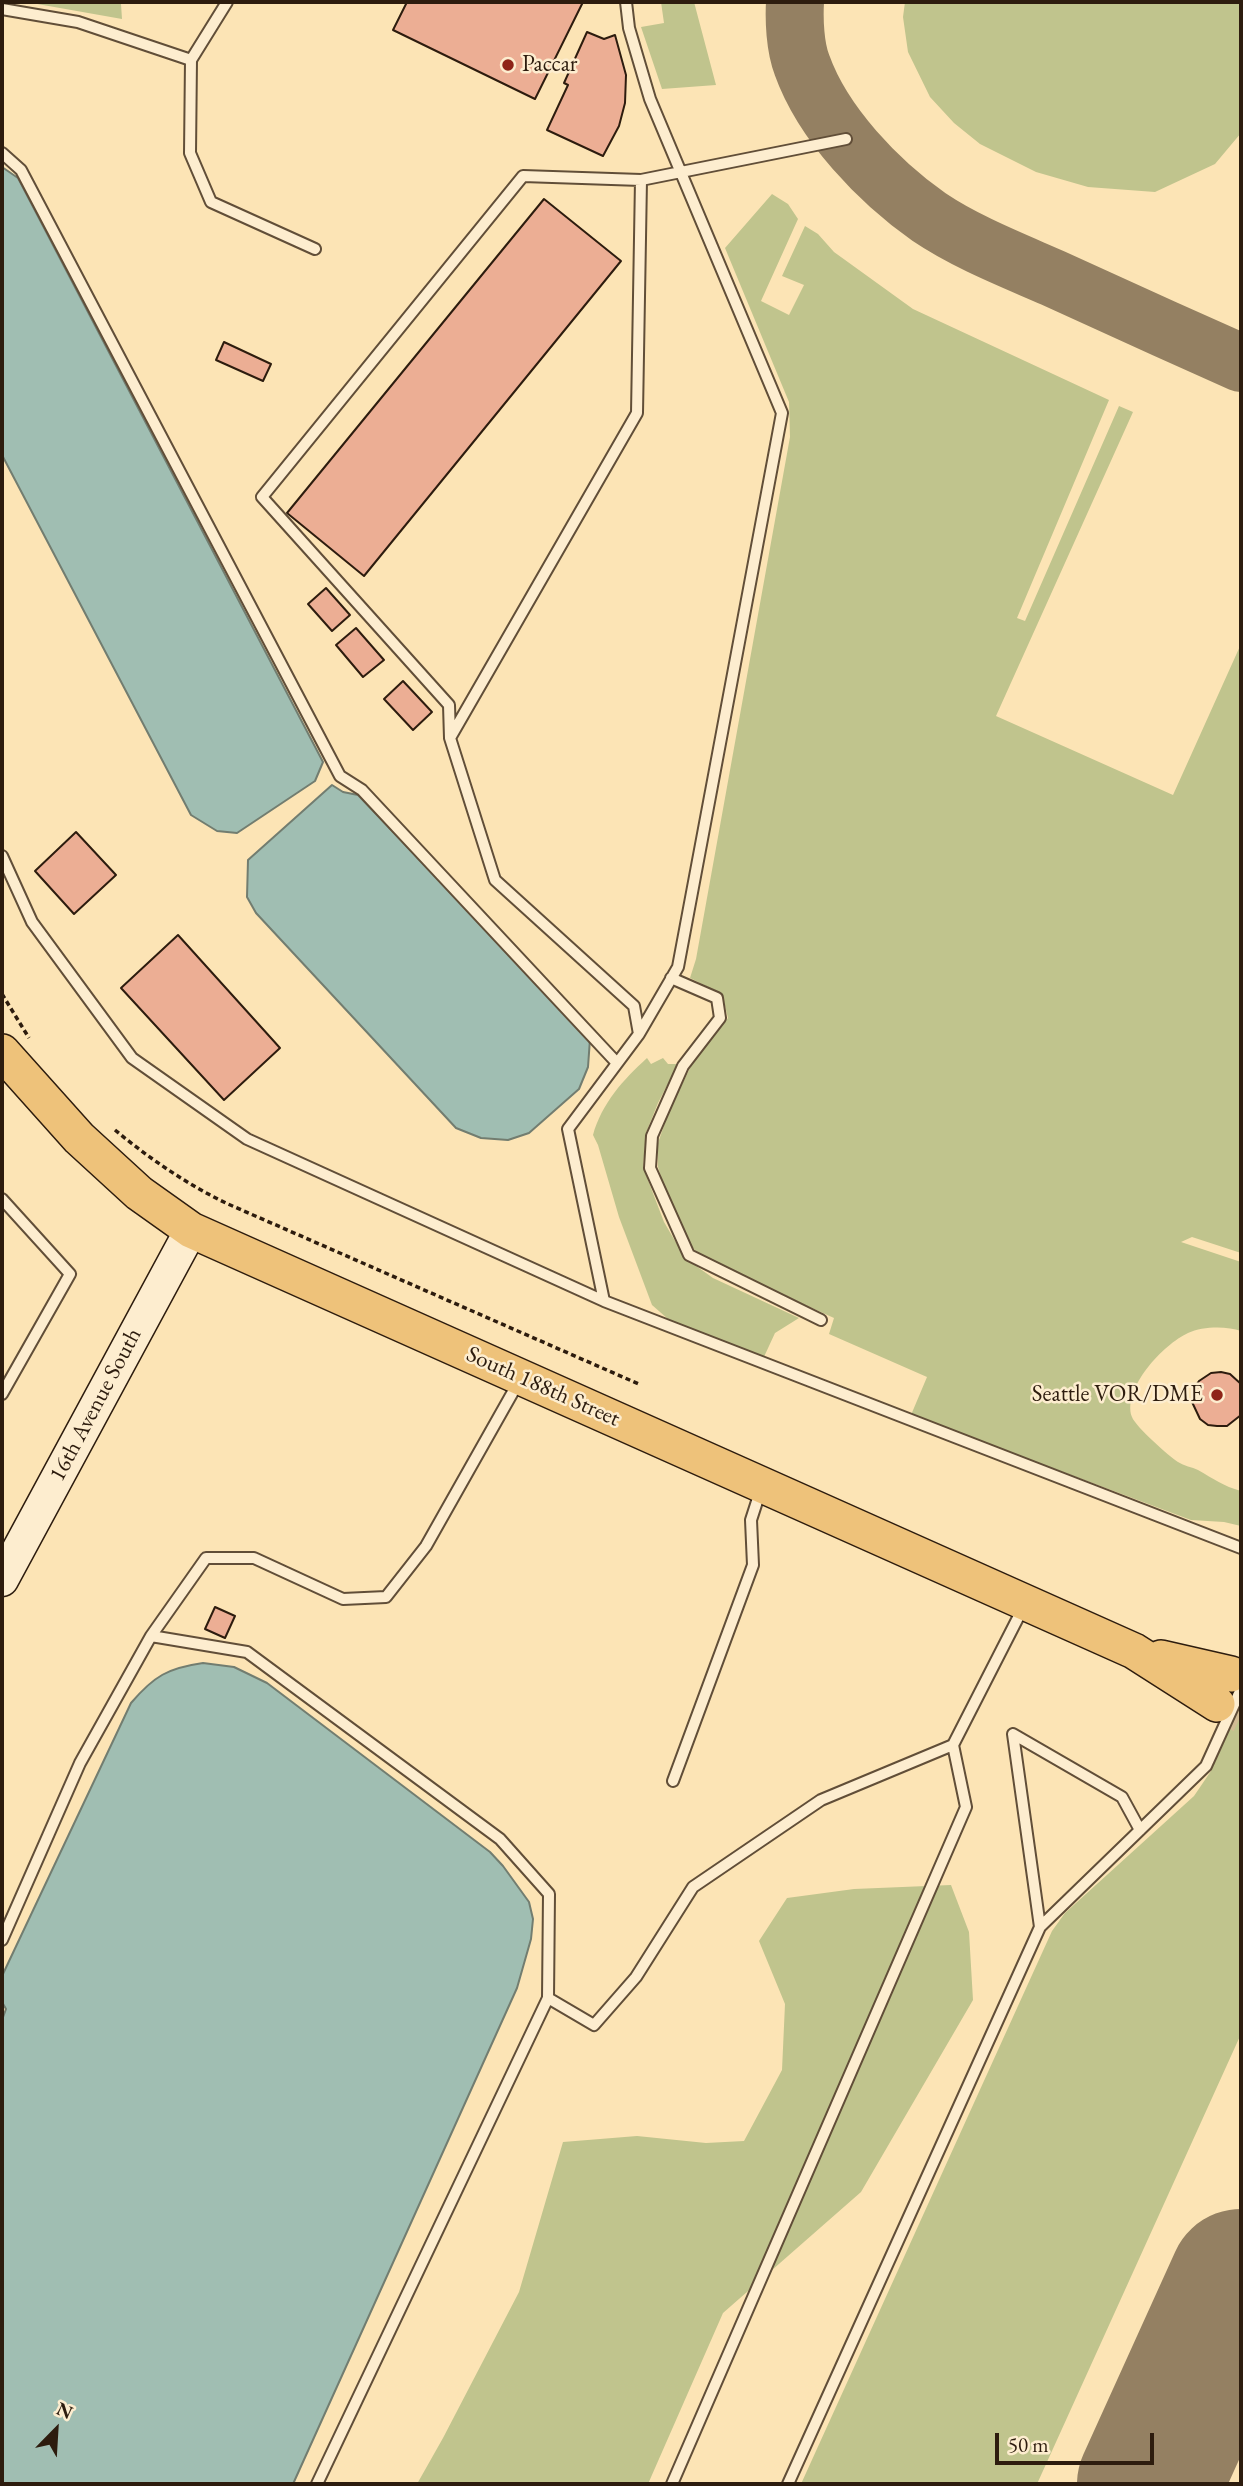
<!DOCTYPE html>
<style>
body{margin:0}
#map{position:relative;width:1243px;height:2486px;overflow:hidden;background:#fce4b5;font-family:"EB Garamond",serif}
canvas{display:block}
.frame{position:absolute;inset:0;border:4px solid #2d1c0e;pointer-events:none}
.north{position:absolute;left:21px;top:2395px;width:70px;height:70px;-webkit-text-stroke:5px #fdedcf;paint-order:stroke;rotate:24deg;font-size:19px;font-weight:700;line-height:28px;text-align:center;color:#2d1c0e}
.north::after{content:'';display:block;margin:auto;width:24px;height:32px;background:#2d1c0e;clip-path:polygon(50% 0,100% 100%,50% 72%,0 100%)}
.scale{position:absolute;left:995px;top:2433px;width:159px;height:32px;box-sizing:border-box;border:4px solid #2d1c0e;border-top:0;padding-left:9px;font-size:21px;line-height:24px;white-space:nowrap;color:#2d1c0e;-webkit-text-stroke:5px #fdedcf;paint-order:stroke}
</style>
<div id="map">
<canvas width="1243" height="2486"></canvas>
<div class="frame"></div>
<div class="north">N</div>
<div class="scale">50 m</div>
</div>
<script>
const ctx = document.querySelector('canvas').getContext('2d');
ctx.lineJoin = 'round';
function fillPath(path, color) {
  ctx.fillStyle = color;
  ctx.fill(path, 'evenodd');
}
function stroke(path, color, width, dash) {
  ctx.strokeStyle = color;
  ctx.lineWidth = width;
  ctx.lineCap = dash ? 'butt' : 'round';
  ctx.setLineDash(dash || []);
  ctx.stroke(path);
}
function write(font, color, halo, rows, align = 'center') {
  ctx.font = font + ' "EB Garamond",serif';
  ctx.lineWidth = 5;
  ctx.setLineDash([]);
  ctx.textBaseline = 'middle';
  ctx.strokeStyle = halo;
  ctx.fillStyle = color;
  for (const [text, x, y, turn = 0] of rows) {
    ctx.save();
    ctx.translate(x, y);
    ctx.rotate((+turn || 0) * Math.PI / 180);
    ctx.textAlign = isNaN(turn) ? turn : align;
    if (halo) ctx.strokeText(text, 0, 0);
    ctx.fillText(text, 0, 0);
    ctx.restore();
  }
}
const green = new Path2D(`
 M26,2H137L121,4L122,19Z
 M661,2H694L716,85L662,89L641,27L664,23Z
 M905,2H1241V133L1215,164L1155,192L1088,187L1036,172L980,144L954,123L930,97L908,52L903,17Z
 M772,194L788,204L798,219L761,301L789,315L804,285L782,276L805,226L818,234L834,252L913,309L1109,400L1017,618L1025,621L1119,406L1133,412L996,716L1173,795L1241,644V1253L1192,1237L1181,1242L1241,1262V1331C1227,1326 1203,1326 1188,1333C1164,1344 1122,1388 1132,1417C1135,1426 1170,1457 1178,1462C1184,1466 1192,1467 1198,1470C1214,1479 1223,1486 1241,1491V1526L1224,1522L1191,1520L911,1415L927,1377L829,1334L834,1318L701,1258L690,1244L666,1193L658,1167V1143L669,1111L692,1064L728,1018L722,994L690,978L696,959L790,437L789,402L725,248Z
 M647,1058L651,1064L663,1058L668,1064H678L658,1103L646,1133L643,1167L664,1222L685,1258L713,1278L799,1318L775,1333L763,1359L668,1319L652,1305L619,1217L598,1145L593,1135C602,1103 623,1080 647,1058Z
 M1241,1704V2034L1037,2484H801L1052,1931L1065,1913L1194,1796L1211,1771Z
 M951,1885L969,1932L973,2000L861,2192L723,2313L648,2484H417L443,2438L519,2292L563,2142L637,2136L706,2143L744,2141L782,2070L785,2004L759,1941L787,1898L854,1889Z`);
const water = new Path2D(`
 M2,167L18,178L323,762L315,781L237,833L217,831L191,815L2,455Z
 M332,785L343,792L358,795L590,1039L588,1067L579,1089L529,1133L508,1140L481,1138L456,1128L256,913L247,897L248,860Z
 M203,1663L234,1667L267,1683L490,1852L503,1866L529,1902L533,1919L531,1939L517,1988L293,2484H2V2020L6,2009L2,2002V1976L131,1703C154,1676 168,1668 203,1663Z`);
const taxiway = new Path2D(`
 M795,2C794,20 795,47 802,65C823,124 879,182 929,217C966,242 1012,260 1053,278C1116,307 1178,335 1241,363`);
const runway = new Path2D(`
 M1149,2484L1241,2281`);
const building = new Path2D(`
 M407,2H583L535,99L393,30Z
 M587,32L604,39L615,35L626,75L625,103L619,126L603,156L547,130L568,85L564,83Z
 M544,199L621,261L364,576L287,513Z
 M224,342L271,364L263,381L216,360Z
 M326,588L350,615L332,631L308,604Z
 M356,628L384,660L363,677L336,645Z
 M403,681L432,712L413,730L384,699Z
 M76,832L116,875L74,914L35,871Z
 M178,935L280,1048L224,1100L121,988Z
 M1221,1372L1230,1374L1241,1384V1415L1227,1426H1217L1208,1425L1200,1419L1192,1402L1194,1388L1199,1381L1211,1373Z
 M215,1607L235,1616L225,1638L205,1629Z`);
const primaryTunnel = new Path2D(`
 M1217,1704L1241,1715`);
const path = new Path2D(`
 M2,994L29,1038
 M115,1130C150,1159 188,1185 228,1204L641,1385`);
const lane = new Path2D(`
 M227,2L191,60L190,153L211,202L315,249
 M626,2L629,28L650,99L782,413L678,967L639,1034
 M2,9L78,22L191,60
 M2,153L21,170L340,776L362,790L617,1063
 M450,738L449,705L262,497L523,176L641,180
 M2,856L32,922L132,1058L247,1139L604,1301L1241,1548
 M671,978L717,998L720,1018L683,1066L652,1136L650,1168L689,1255L821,1320
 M2,1199L70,1274L2,1394
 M604,1301L568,1129L639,1034L634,1006L495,880L450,738L637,413L641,180L846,139
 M151,1636L247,1652L500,1839L549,1894L548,1998L317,2484
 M673,1781L753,1565L751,1520L761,1489
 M1040,1927L1013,1734L1122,1797L1140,1830
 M2,1940L80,1763L151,1636L206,1558H254L343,1599L386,1597L426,1546L518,1383
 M548,1998L594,2025L636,1977L693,1887L821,1800L953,1745L1023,1608
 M672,2484L966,1807L953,1745
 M788,2484L1040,1927L1206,1766L1241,1689`);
const secondary = new Path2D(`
 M2,1580L191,1230`);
const primary = new Path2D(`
 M2,1052L79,1138L139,1193L191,1230L1134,1651L1217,1704
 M1161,1658L1231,1674`);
const markers = [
 [508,65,7,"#8f2418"],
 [1217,1395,7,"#8f2418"]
];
const poiNames = [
 ["Paccar",522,65],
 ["Seattle VOR/DME",1203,1395,"right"]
];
const streetNames = [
 ["South 188th Street",543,1387,24],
 ["16th Avenue South",96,1405,-62]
];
fillPath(green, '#c0c48d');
fillPath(water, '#a0beb2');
stroke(water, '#727d70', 2);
stroke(taxiway, '#948062', 58);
stroke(runway, '#948062', 144);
fillPath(building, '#ecae94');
stroke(building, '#2d1c0e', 2);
stroke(primaryTunnel, '#d3bc94', 35, [35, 18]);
stroke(lane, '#614e38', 14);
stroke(secondary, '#2d1c0e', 35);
stroke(primary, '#2d1c0e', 38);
stroke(path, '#2d1c0e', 3.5, [5, 3.5]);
stroke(lane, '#fdedcf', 10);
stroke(secondary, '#fdedcf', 32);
stroke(primary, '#eec27a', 35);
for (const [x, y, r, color] of markers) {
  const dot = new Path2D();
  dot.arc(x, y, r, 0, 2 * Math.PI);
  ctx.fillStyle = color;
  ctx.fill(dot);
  stroke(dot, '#fdedcf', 2.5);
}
write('23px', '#2d1c0e', '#fdedcf', poiNames, 'left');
write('23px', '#2d1c0e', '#fdedcf', streetNames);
</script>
